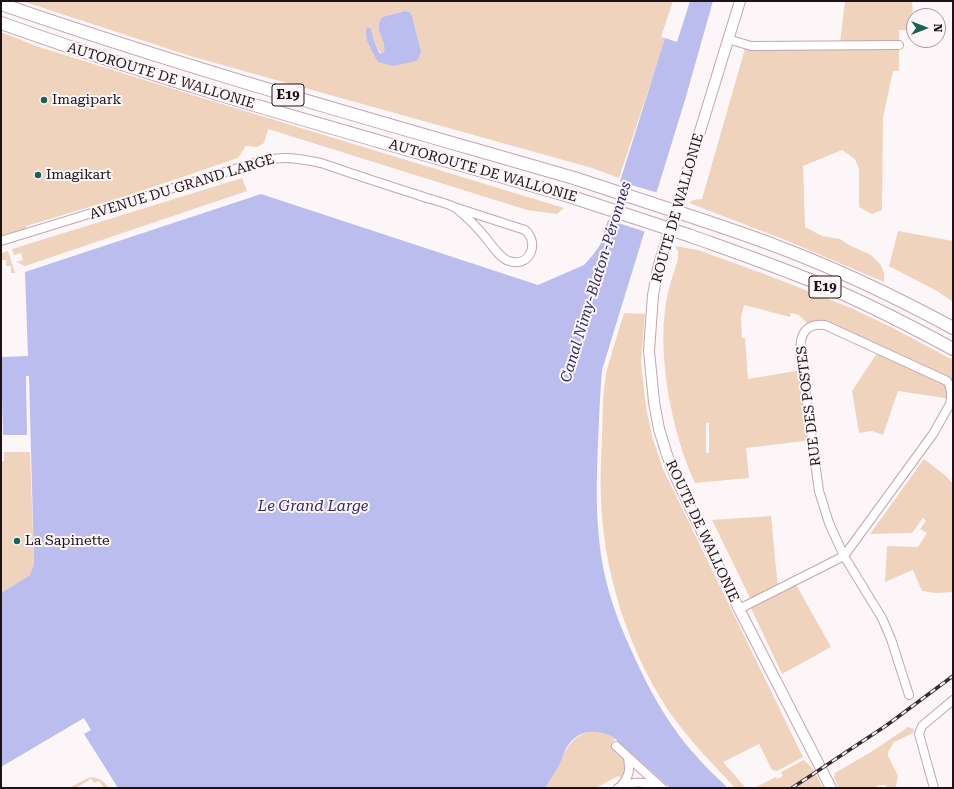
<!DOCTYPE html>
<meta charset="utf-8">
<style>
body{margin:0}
#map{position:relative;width:954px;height:789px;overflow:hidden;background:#fdf6f9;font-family:"Roboto Serif",serif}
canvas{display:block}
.frame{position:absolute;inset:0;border:2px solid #1e1217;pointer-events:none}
.north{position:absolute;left:906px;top:8px;width:40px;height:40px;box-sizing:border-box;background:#fdf6f9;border:1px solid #a49b9f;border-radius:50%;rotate:90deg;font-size:11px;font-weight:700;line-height:16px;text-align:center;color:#1e1217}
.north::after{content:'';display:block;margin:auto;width:14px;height:18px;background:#18635a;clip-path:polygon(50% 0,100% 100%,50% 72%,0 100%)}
</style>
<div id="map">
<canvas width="954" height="789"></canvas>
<div class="frame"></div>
<div class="north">N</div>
</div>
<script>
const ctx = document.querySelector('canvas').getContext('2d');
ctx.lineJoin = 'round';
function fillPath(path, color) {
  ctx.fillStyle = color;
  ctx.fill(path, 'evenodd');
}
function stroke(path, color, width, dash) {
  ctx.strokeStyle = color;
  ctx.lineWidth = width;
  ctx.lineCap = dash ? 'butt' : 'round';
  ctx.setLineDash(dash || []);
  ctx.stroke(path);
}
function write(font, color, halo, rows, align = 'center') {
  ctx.font = font + ' "Roboto Serif",serif';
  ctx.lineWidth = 4;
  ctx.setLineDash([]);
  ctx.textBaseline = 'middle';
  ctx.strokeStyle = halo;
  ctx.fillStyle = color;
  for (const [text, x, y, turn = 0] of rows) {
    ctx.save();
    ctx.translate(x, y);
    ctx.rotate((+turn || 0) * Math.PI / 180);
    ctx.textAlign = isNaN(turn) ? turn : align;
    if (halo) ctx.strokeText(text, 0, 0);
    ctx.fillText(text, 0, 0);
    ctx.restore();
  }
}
const green = new Path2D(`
 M22,1H589V2L592,1H673L661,37L665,38L659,58L619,178L592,168L190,56ZM405,11L410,12L412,16L421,51L419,58L393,66L369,47L367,27L371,28L374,41L381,54L384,52C387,38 372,31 382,17Z
 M845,1H912L914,30H899V71H893L883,118L882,210L872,214L859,207V169L855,159L842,150L803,166L805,227L822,236L840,239L849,245L871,255L881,265L884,274V282L783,239L689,203L693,200L702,199L746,45L840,42Z
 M1,32L36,46L199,97L564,208L557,214L527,210L268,129L264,143L257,147L246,146L238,158L123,197L26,226L27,231L1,238Z
 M242,178L247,191L25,266L16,262L23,260L21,253L14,255L12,249Z
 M898,231L953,241V302L937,291L889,266Z
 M675,246L698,250L767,275L851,308L893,328L953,360V384L951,399L898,391L883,435L872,431L859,433L852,391L879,350L825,325L810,326L799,315L791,313L790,317L744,305L741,318L742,338H745L748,379L802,370L812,440L746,448L749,478L695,483C672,434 657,356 666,303C668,288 674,273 678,259V251ZM706,423H709V453H706Z
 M8,251L15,273H11V266H6V260H1V253Z
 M624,313L645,314L641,363L646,407L652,436L663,469L803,757L777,771L772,770L759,744L723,762L746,788H735C712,763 687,738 668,710C628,649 603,571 601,498C600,478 601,458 602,438C603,417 602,395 606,374C611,354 618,333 624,313Z
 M4,452H30L34,563L30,575L1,593V461H4Z
 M924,459L946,476L953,484V592L936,593L922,591L913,570L885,582L887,546L918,547L927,533L920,529L926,521L923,518L912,533L870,534Z
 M771,516L778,589L794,581L831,647L782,674L749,604L752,602L712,520Z
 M908,727L914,729L913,733L894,742L888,752V756L898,776L896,787L887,788L885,785H879L874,788H839L834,778L835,773L871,752Z
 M594,731L605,733L615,738L612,744L628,757L626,769L622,777L618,776L596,788H545C550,781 554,774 558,766C568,747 571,735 594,731Z
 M804,760L813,769L823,788H754L776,777L777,779L783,776L781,772Z
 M93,777C100,779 105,782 109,788H104L99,781L94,783L91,779L76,788H69L88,778Z`);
const water = new Path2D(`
 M690,1H713L685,100L602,370C600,394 599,419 598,443C596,492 595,539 608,588C615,615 627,641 639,667C654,699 673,731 698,758C707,769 718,778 728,788H670L613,737C598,729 580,729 569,744C564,751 562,760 558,767C554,774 550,781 545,788H118L84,734L91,730L84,718L1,767V593L30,575L34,563L29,376H26L27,435H3L1,357L28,356L25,272L261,194L538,285L584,265L592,256L600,245L665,38L677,42Z
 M405,11L410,12L412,16L421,51L419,58L416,61L393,66L378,62C372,51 363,39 367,27L371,28L374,41L380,54L384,52C387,38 372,31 382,17Z`);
const pier = new Path2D(`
 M618,181L658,193L646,232L606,219Z`);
const minor = new Path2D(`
 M728,39L751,46L899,45
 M1,241L261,161C285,156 297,158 321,163C353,174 386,185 418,195C428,199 448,203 456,208C463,214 472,222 478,229C487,237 498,258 509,261C530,268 540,243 525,230L454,207
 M739,609L844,556L933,434L950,404C952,395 952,388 947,381L825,325C805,323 800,334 800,353L819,491L829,523L844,556L882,618L891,639L909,695
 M616,746L662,788
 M621,786C630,775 630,771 628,757
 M618,788C631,781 643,781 658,786
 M934,788L919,734L922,726L953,700`);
const major = new Path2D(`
 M740,1L658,268L653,295L649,351L654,402L659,429L667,455L678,482L739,609L831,788`);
const highway = new Path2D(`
 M1,4C191,70 384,123 577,179
 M1,23C188,90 381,141 572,197
 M696,218C723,227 750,236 776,246C837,269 896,297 953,328
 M691,236C741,254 790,271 839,292C878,309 916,329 953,349`);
const rail = new Path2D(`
 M792,788L887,725L953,676`);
const highwayBridge = new Path2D(`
 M577,179L696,218
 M572,197L691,236`);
const markers = [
 [44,100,4,"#18635a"],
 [38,175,4,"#18635a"],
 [17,541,4,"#18635a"]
];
const shields = [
 [288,95,32],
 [825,287,32]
];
const shieldNames = [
 ["E19",288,95],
 ["E19",825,287]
];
const streetNames = [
 ["AUTOROUTE DE WALLONIE",161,76,17],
 ["AUTOROUTE DE WALLONIE",483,171,16],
 ["AVENUE DU GRAND LARGE",182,187,-17],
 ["ROUTE DE WALLONIE",678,208,-74],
 ["RUE DES POSTES",809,406,-97],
 ["ROUTE DE WALLONIE",702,531,65]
];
const poiNames = [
 ["Imagipark",52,100],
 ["Imagikart",46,175],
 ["La Sapinette",25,541]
];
const waterNames = [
 ["Canal Nimy-Blaton-Péronnes",596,282,-73],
 ["Le Grand Large",313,507]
];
fillPath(green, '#f0d3bc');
fillPath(water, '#bcbdef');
fillPath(pier, '#fdf6f9');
stroke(minor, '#c5a4b1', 10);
stroke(major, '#c5a4b1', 12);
stroke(highway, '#c5a4b1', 14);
stroke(minor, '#fff', 8);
stroke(major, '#fff', 10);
stroke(highway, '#fff', 12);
stroke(rail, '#372b30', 3.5);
stroke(rail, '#fdf6f9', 2, [6]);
stroke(highwayBridge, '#c5a4b1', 14, []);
stroke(highwayBridge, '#fff', 12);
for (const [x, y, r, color] of markers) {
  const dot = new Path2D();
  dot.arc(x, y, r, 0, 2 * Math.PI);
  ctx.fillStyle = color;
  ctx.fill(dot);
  stroke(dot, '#fdf6f9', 1.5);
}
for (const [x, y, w] of shields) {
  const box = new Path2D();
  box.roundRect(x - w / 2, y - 11, w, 22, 3);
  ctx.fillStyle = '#fdf6f9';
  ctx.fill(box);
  stroke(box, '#1e1217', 1);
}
write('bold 13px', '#1e1217', null, shieldNames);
write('14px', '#1e1217', '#fdf6f9', streetNames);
write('14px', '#1e1217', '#fdf6f9', poiNames, 'left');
write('italic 15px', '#312a66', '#fdf6f9', waterNames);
</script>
